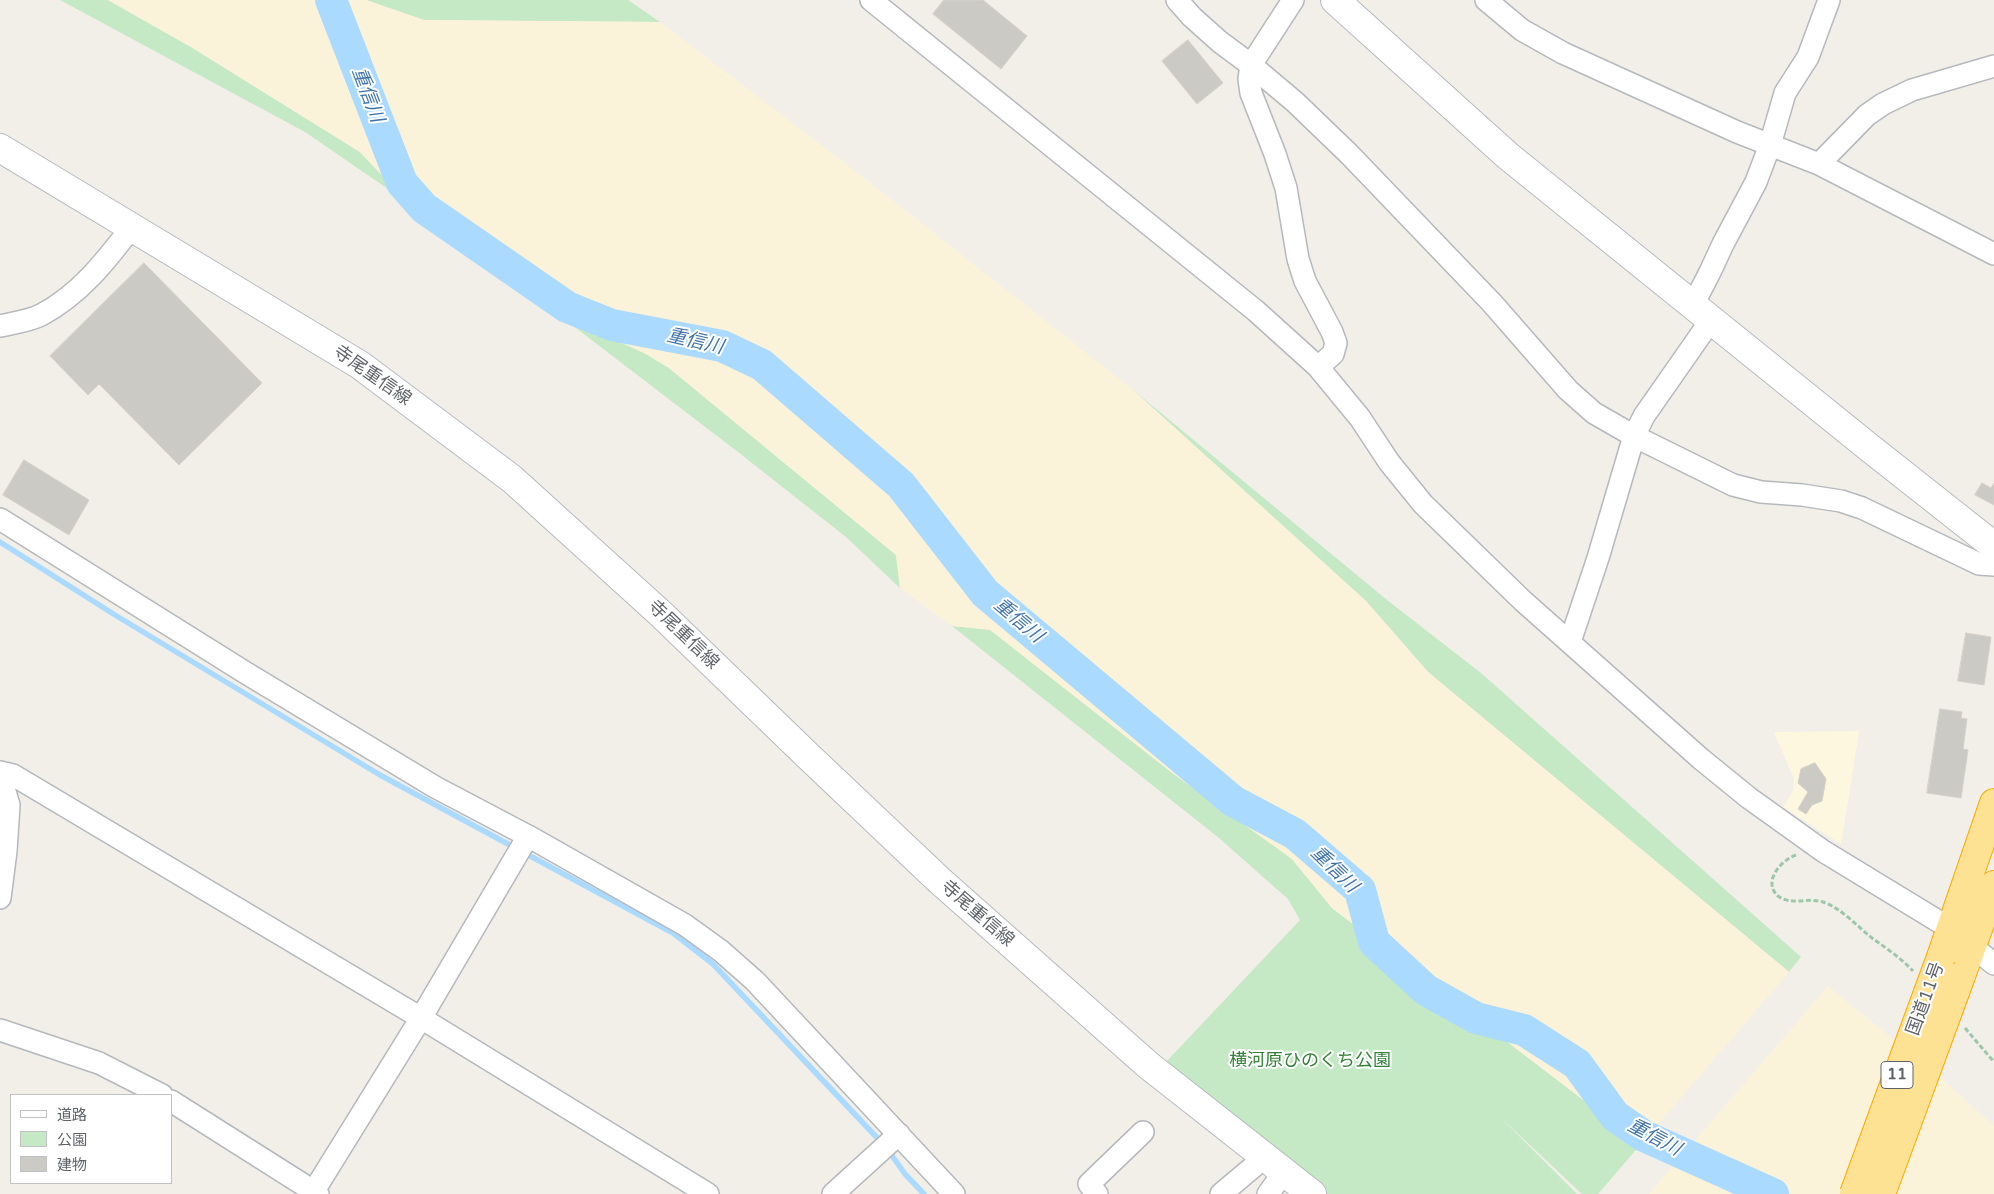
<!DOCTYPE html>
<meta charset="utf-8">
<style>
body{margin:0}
#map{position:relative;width:1994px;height:1194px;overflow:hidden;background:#f1efe8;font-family:"Varela Round","Noto Sans JP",sans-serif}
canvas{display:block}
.legend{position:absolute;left:10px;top:1094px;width:162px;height:90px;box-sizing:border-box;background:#fff;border:1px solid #bfc1c3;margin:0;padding:6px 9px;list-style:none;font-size:15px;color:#5f6368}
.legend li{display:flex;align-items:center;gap:10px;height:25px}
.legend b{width:25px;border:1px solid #bfc1c3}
</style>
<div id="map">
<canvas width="1994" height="1194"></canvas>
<ul class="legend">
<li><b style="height:6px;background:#fff"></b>道路</li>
<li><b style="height:14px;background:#c5e8c5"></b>公園</li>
<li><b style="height:14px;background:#cccac5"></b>建物</li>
</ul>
</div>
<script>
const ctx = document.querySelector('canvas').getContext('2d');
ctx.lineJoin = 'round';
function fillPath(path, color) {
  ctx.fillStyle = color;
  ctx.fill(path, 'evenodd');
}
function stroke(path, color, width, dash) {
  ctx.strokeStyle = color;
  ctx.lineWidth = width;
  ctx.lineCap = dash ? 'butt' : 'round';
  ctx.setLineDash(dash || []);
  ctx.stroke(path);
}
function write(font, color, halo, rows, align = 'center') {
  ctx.font = font + ' "Varela Round","Noto Sans JP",sans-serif';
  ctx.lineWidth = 4;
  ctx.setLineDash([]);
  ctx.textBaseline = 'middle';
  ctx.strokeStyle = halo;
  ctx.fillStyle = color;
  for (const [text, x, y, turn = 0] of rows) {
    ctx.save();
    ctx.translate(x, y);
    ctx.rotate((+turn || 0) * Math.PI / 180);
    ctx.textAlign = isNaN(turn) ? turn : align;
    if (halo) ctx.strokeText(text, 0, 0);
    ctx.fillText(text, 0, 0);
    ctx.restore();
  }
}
const commercial = new Path2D(`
 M1859,731L1854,764L1841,844L1783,807L1793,791L1794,779L1774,732Z`);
const green = new Path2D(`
 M60,0H108L191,47L360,152L407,202L305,132Z
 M366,0H628L660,22L424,20Z
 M555,312L646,354L669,368L896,555L900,588L846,537L738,452Z
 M1132,389L1387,600L1481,673L1801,957L1789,972L1428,672L1366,601Z
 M952,626L990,629L1292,859L1332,908L1641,1144L1598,1194H1582L1499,1116L1577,1194H1323L1166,1062L1300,920L1288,899L1219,838Z`);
const sand = new Path2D(`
 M108,0H366L424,20L660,22L863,177L1132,389L1366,601L1428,672L1789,972L1641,1144L1332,908L1292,859L1172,773L990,630L952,626L900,588L896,555L669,368L646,354L555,312L407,202L360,152L191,47Z
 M1828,986L1944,1081L1994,1126V1194H1649Z`);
const stream = new Path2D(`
 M0,542L115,615L380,775L673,933L713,964L882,1143
 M888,1150L905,1174L924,1194`);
const river = new Path2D(`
 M331,0L402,183L424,208L567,307L612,325L722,346L762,365L901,485L985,593L1233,801L1295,834L1360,890L1374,942L1426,990L1476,1018L1524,1030L1577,1064L1615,1116L1644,1136L1773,1194`);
const building = new Path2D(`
 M944,0H983L1027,36L1001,69L933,14Z
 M1188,40L1223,83L1197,104L1162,61Z
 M144,263L262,383L179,465L99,384L88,395L50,356Z
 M24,460L89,500L69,535L3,495Z
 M1982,483L1991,488L1994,483V505L1975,495Z
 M1966,633L1991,637L1984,685L1958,681Z
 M1940,709L1962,712L1961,718L1967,719L1963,749L1968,750L1961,798L1927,793Z
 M1815,763L1826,779L1822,801L1812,805L1806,814L1798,809L1808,792L1798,783L1801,769Z`);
const path = new Path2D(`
 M1796,855C1781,860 1762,882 1778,896C1791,906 1808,897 1823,902C1841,908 1857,926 1872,938C1886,948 1902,959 1913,971
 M1965,1028L1994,1062`);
const street = new Path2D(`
 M871,0L1256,311L1318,367L1360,418L1389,462L1423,504L1523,601L1701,759L1749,798L1823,851L1951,929L1994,964
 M1177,0L1192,17L1220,42L1251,65L1295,102L1349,154L1492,303L1568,390L1594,413L1634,436L1733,485L1761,492L1802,495L1841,501L1862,508L1979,564L1994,565
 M1293,0L1251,65L1249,79L1251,93L1275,154L1286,188L1298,259L1305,281L1332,332L1336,343L1333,354L1318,367
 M1486,0L1522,30L1563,53L1737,132L1819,164L1994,254
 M1819,164L1867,115L1883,104L1912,90L1994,66
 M1693,305L1710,272L1723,244L1756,182L1770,145L1785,93L1808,57L1829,0
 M0,326C13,323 29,321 41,315C79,295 105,262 131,228
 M0,519L246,673L435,787L528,836L685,925L721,951L755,981L954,1194
 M1570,642L1598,558L1634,436L1644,416L1711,320
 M0,772L13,775L421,1018L708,1194
 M0,775L9,805L6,851L0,898
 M0,1030L99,1063L162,1095
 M171,1101L318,1194
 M312,1194L421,1018L528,836
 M833,1194L899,1134
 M1097,1194L1089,1184L1143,1132
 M1221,1194L1265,1157
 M1268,1194L1284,1172`);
const secondary = new Path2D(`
 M1335,0L1508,156L1871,449L1994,546
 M0,148L360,365L512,479L661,614L806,754L939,880L1148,1065L1312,1194`);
const highway = new Path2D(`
 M1941,957L1994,803
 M1961,976L1994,885`);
const highwayBridge = new Path2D(`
 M1854,1194L1941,957
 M1881,1194L1961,976`);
const shields = [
 [1897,1075,32]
];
const shieldNames = [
 ["11",1897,1075]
];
const streetNames = [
 ["寺尾重信線",372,376,35],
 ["寺尾重信線",683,635,44],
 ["寺尾重信線",977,914,41],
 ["国道11号",1926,999,-70]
];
const parkNames = [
 ["横河原ひのくち公園",1310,1061]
];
const waterNames = [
 ["重信川",367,95,69],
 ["重信川",695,342,13],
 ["重信川",1018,621,40],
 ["重信川",1334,870,44],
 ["重信川",1654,1138,28]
];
fillPath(commercial, '#fef7e0');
fillPath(green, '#c5e8c5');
fillPath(sand, '#fbf3d9');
stroke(stream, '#aadaff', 5.5);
stroke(river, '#aadaff', 32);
fillPath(building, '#cccac5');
stroke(building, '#d6d1c6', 1);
stroke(street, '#b5b8bc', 24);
stroke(secondary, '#b6babf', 30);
stroke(highway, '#f9ab00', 30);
stroke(path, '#9cc7a9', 3, [5, 2.5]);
stroke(street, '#fff', 21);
stroke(secondary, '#fff', 28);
stroke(highway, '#fde293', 28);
stroke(highwayBridge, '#f9ab00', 30, []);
stroke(highwayBridge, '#fde293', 28);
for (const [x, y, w] of shields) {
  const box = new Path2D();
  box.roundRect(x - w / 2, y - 13.5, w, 27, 4);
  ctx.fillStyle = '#fff';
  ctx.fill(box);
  stroke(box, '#5f6368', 1);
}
write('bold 16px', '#5f6368', null, shieldNames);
write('18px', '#5f6368', '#fff', streetNames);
write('18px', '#348238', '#fff', parkNames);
write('italic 19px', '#4174aa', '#fff', waterNames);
</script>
